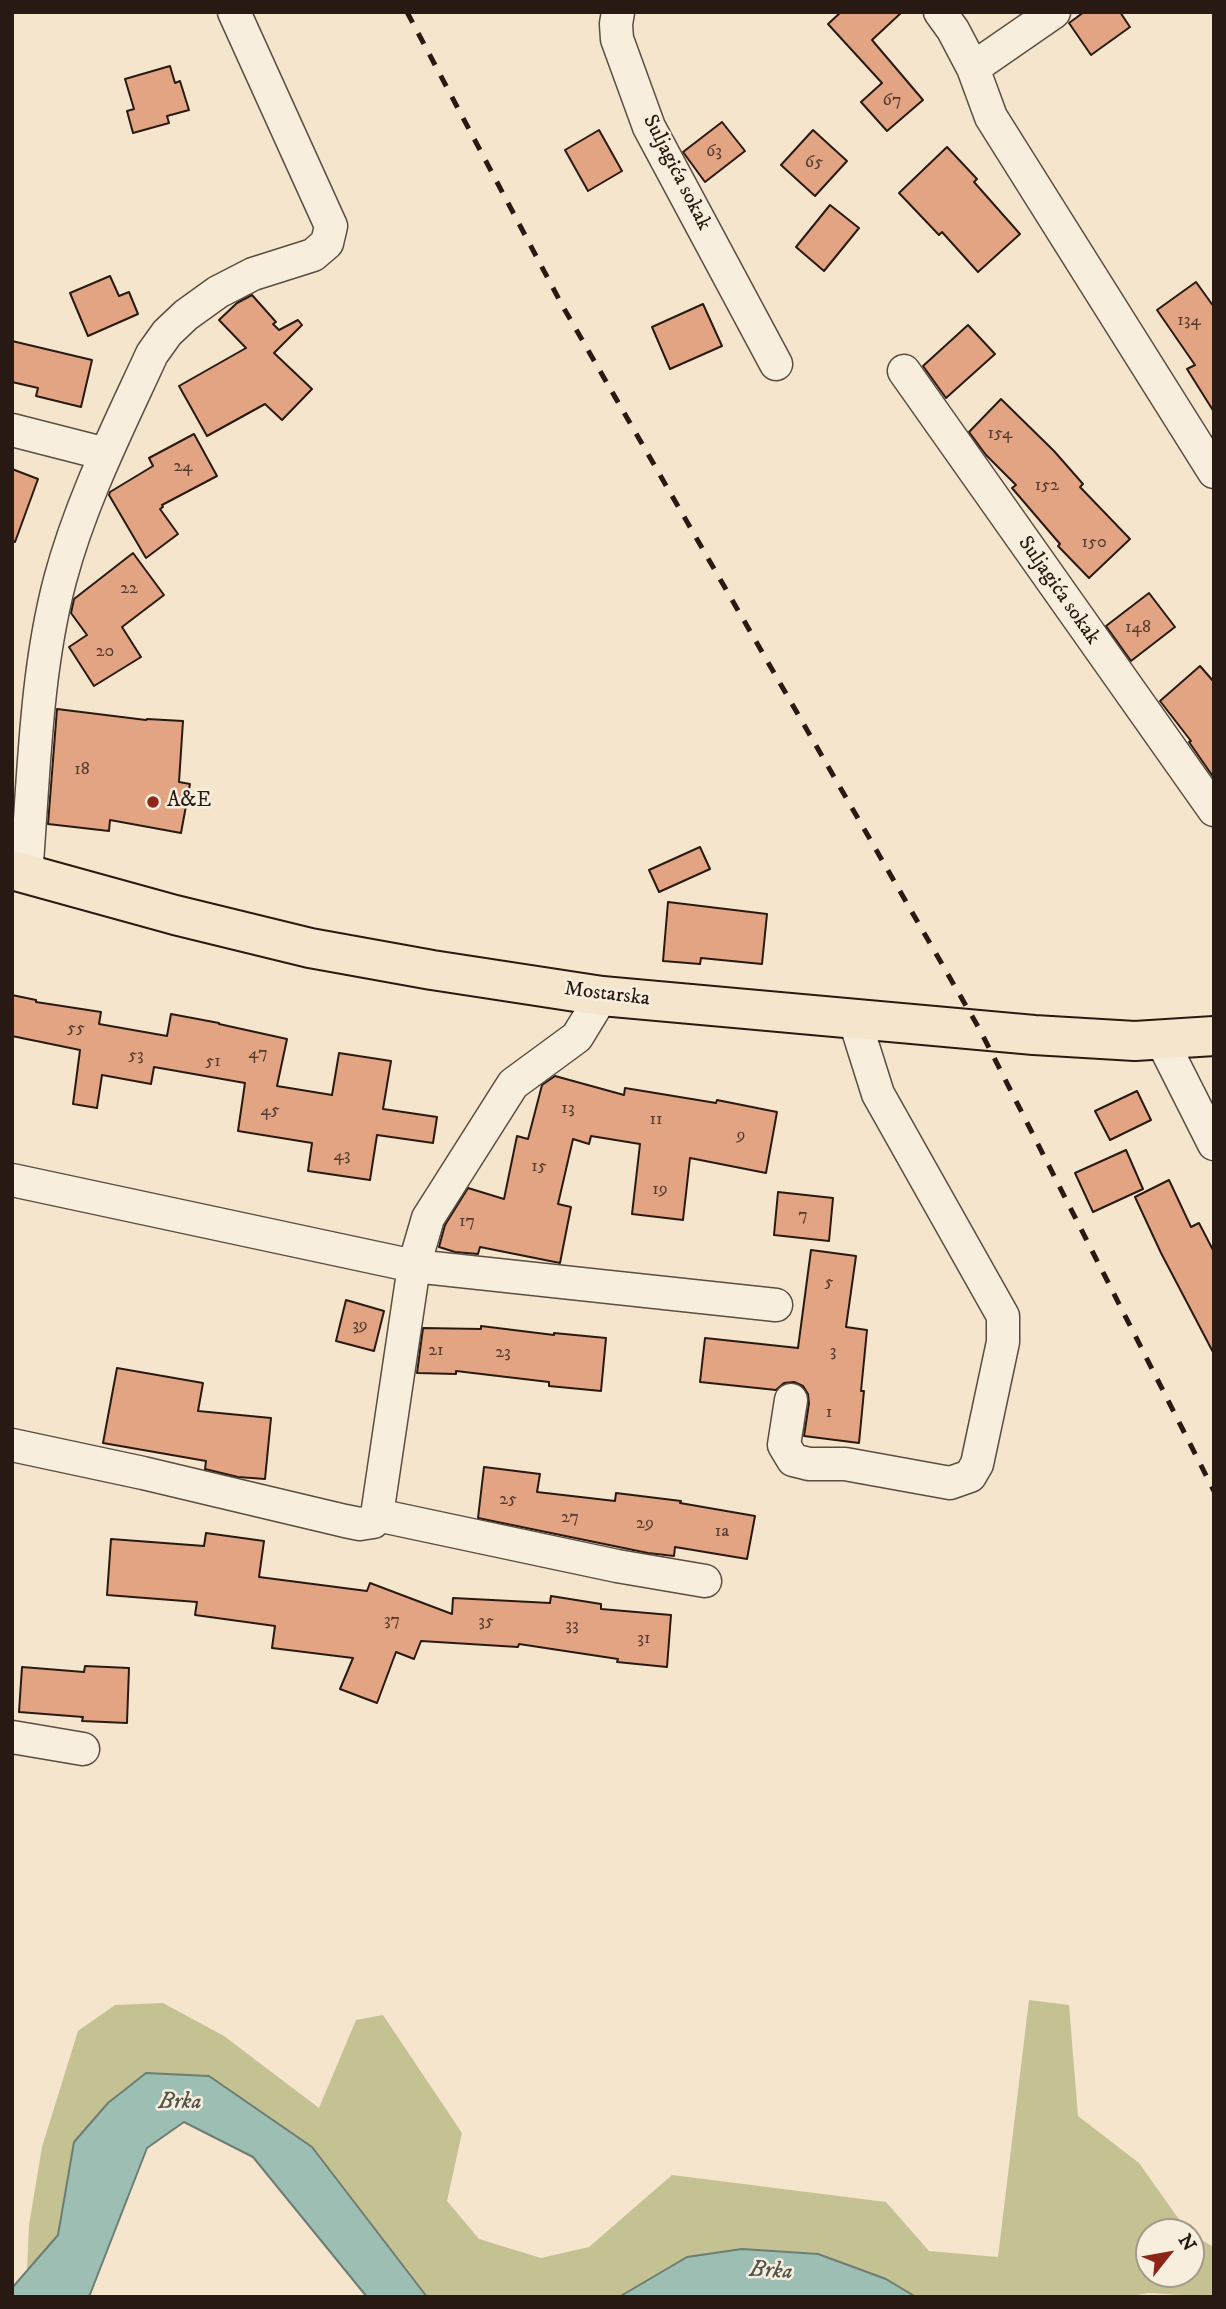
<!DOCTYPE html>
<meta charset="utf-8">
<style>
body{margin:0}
#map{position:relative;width:1226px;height:2309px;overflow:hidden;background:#f5e5cd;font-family:"IM FELL DW Pica",serif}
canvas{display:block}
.frame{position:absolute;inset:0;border:14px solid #281a12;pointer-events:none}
.north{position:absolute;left:1135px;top:2218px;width:70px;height:70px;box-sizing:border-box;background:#f8eede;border:2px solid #a5998c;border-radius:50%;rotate:59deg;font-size:19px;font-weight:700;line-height:28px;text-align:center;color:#281a12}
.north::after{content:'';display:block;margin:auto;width:24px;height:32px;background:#8f2418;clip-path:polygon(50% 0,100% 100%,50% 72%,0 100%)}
</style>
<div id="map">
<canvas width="1226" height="2309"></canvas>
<div class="frame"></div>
<div class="north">N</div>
</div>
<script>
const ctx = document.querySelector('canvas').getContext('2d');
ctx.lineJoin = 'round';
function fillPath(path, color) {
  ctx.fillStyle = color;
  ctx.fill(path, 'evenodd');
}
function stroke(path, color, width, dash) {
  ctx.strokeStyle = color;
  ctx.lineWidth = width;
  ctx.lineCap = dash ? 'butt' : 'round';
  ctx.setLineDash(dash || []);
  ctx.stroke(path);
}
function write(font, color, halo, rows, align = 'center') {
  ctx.font = font + ' "IM FELL DW Pica",serif';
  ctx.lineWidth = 5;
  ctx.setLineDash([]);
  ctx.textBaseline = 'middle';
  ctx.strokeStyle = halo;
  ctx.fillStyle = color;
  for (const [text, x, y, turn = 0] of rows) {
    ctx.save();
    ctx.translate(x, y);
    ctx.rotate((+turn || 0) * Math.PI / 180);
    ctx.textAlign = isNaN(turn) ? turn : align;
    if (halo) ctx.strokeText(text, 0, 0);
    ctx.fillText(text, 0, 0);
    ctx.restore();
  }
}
const green = new Path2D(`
 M1029,2000L1069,2005L1078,2116L1139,2163L1188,2232H1149V2274H1191V2234L1214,2247V2297L1149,2293L1124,2297H916L886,2279L687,2257L619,2297H427L312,2147L209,2076L74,2142L58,2235L27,2271L29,2225L42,2147L78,2031L115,2005L163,2003L224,2036L319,2108L356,2020L383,2015L462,2133L447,2201L479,2239L541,2258L589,2247L672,2175L886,2202L929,2251L998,2257Z`);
const water = new Path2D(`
 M146,2073L209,2076L312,2147L427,2297H367L253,2157L184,2122L147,2148L89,2297H12V2288L58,2235L74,2142L108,2103Z
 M742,2249L818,2254L886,2279L916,2297H619L687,2257Z`);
const building = new Path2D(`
 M841,12H902L872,40L923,100L887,131L861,102L882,83L828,24Z
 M1084,12H1120L1130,27L1091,55L1069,23Z
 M170,66L175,83L180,81L189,110L167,116L169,123L133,133L127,111L134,109L125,79Z
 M722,122L745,151L705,182L683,152Z
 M599,130L622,171L588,191L565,150Z
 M813,130L847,161L815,196L781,165Z
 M947,147L977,179L974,182L1020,234L978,272L942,232L939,235L899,193Z
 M830,205L859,228L824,271L796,247Z
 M110,276L119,296L129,292L138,314L88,336L70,293Z
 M1196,282L1214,307V412L1187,369L1195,365L1157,310Z
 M252,295L276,322L273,324L279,330L298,320L302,325L274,353L312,389L282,420L265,404L207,436L179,386L246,348L219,320L237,303Z
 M703,304L722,346L670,369L652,327Z
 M968,325L995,354L946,398L923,366Z
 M12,341L92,360L81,407L36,396L38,388L12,382Z
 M1001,399L1054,451L1083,484L1080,487L1130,539L1089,578L1058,546L1060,544L1012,488L1016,485L986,455L969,432Z
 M194,434L217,476L162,505L163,507L160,509L178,534L146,558L109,495L110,492L153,466L149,458Z
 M12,469L38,479L15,542L12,541Z
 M133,553L164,595L122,627L141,657L94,686L69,647L87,635L71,613L74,599Z
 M1149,593L1175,627L1131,661L1106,626Z
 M1200,666L1214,682V778L1189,742L1191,741L1160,701Z
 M57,709L146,720L147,719L183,721L179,782L190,784L181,833L110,820L109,831L48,824Z
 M700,847L710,869L659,892L649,870Z
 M668,902L767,914L762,964L701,958L700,964L663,961Z
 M12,995L36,1000V1002L101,1012L99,1024L167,1036L171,1014L219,1023V1024L287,1039L277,1086L332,1095L339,1053L391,1061L383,1109L437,1117L433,1143L377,1135L370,1180L308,1171L312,1143L238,1131L245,1083L154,1067L151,1084L102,1075L97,1108L73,1104L80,1050L12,1036Z
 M555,1076L624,1095L625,1088L716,1103L717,1100L777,1112L766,1173L690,1158L683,1220L632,1214L640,1144L591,1136L589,1144L573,1139L558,1204L571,1207L560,1263L480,1247L478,1254L455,1252L439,1247L445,1225L468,1188L504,1199L517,1136L528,1139L542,1085Z
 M1137,1091L1151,1120L1110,1140L1095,1111Z
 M1126,1150L1143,1189L1093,1212L1075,1173Z
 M1169,1180L1191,1227L1199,1223L1214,1252V1354L1161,1253L1135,1197Z
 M778,1192L833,1198L829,1241L774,1235Z
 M811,1250L856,1256L846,1327L867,1330L861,1391H864L859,1443L804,1436L809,1403L808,1394L803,1386L794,1382L784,1383L776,1390L700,1382L705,1338L798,1348Z
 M346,1300L384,1311L374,1351L336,1341Z
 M481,1326L554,1335V1333L606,1338L601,1391L549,1386V1382L456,1371V1374L417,1373L423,1328L481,1329Z
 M117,1368L203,1383L198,1411L271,1418L265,1479L238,1477L205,1469L206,1461L103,1443Z
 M484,1467L540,1474L537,1492L615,1501L616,1493L681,1501L680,1503L755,1516L747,1559L675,1547L674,1556L648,1553L478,1518Z
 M206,1533L264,1541L259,1577L367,1591L370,1583L452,1614L453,1598L550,1603L551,1596L601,1604V1609L671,1615L667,1667L617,1662L618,1659L519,1644L518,1647L421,1641L414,1659L396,1652L377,1703L340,1689L353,1658L272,1648L275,1626L195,1615L197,1602L107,1595L111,1539L204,1546Z
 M85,1666L129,1668L127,1723L82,1721L83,1717L19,1712L22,1667L84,1672Z`);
const minor = new Path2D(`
 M618,12L616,24L617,39L649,127L776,364
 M940,12L953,30L973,68
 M1054,12L973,68L991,117L1214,472
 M904,371L1214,810
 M12,430L106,454
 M26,875C34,778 35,675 60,580C81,501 118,428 152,354L167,333L186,315L218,292L253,274L313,255L327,243L331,226L234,12
 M1161,1039L1214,1144
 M12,1180L414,1266L776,1305
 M791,1400L784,1445L793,1460L809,1464H845L950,1483L970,1476L977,1464L1003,1342V1316L878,1094L854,1018
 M12,1445L143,1473L345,1521L360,1524L373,1522L377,1515L414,1266L428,1218L513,1084L577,1037L602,996
 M377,1515L617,1566L705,1581
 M12,1737L83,1749`);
const major = new Path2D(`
 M12,870L175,915L310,948L432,970L602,996L1034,1035L1135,1041L1214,1036`);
const rail = new Path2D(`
 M407,12L562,305L980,1030L1214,1491`);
const markers = [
 [153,802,7,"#8f2418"]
];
const numberNames = [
 ["67",892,101],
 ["63",714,152],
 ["65",814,163],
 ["134",1189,321],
 ["154",1000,434],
 ["24",183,467],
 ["152",1047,486],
 ["150",1094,543],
 ["22",129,589],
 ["148",1138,628],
 ["20",105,652],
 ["18",82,770],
 ["55",76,1029],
 ["47",258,1054],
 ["53",136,1056],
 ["51",213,1062],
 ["13",568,1109],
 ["45",270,1111],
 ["11",656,1120],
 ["9",741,1136],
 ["43",342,1156],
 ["15",539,1167],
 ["19",660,1190],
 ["7",803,1216],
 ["17",467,1222],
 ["5",829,1283],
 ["39",360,1326],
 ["21",436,1351],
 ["3",833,1352],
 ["23",503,1353],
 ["1",829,1413],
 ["25",508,1500],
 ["27",570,1518],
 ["29",645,1524],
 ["1a",722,1532],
 ["37",392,1621],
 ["35",486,1622],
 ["33",572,1626],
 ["31",644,1639]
];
const streetNames = [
 ["Suljagića sokak",676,173,63],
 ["Suljagića sokak",1058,591,55],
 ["Mostarska",607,995,7]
];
const poiNames = [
 ["A&E",167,802]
];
const waterNames = [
 ["Brka",180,2103,1],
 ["Brka",771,2272,4]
];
fillPath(green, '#c4c293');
fillPath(water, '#9dbfb3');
stroke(water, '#6e7d73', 2);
fillPath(building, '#e2a483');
stroke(building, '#281a12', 2);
stroke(minor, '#5b4d41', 35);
stroke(major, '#281a12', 42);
stroke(minor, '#f8eede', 32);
stroke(major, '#f5e5cd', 38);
stroke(rail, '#281a12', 5, [12, 12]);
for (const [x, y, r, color] of markers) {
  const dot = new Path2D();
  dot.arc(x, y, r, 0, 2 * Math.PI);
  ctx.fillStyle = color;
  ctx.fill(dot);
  stroke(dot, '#f8eede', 2.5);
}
write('18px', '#563c2e', null, numberNames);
write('21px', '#281a12', '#f8eede', streetNames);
write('21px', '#281a12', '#f8eede', poiNames, 'left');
write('italic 23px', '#51544a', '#f8eede', waterNames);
</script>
